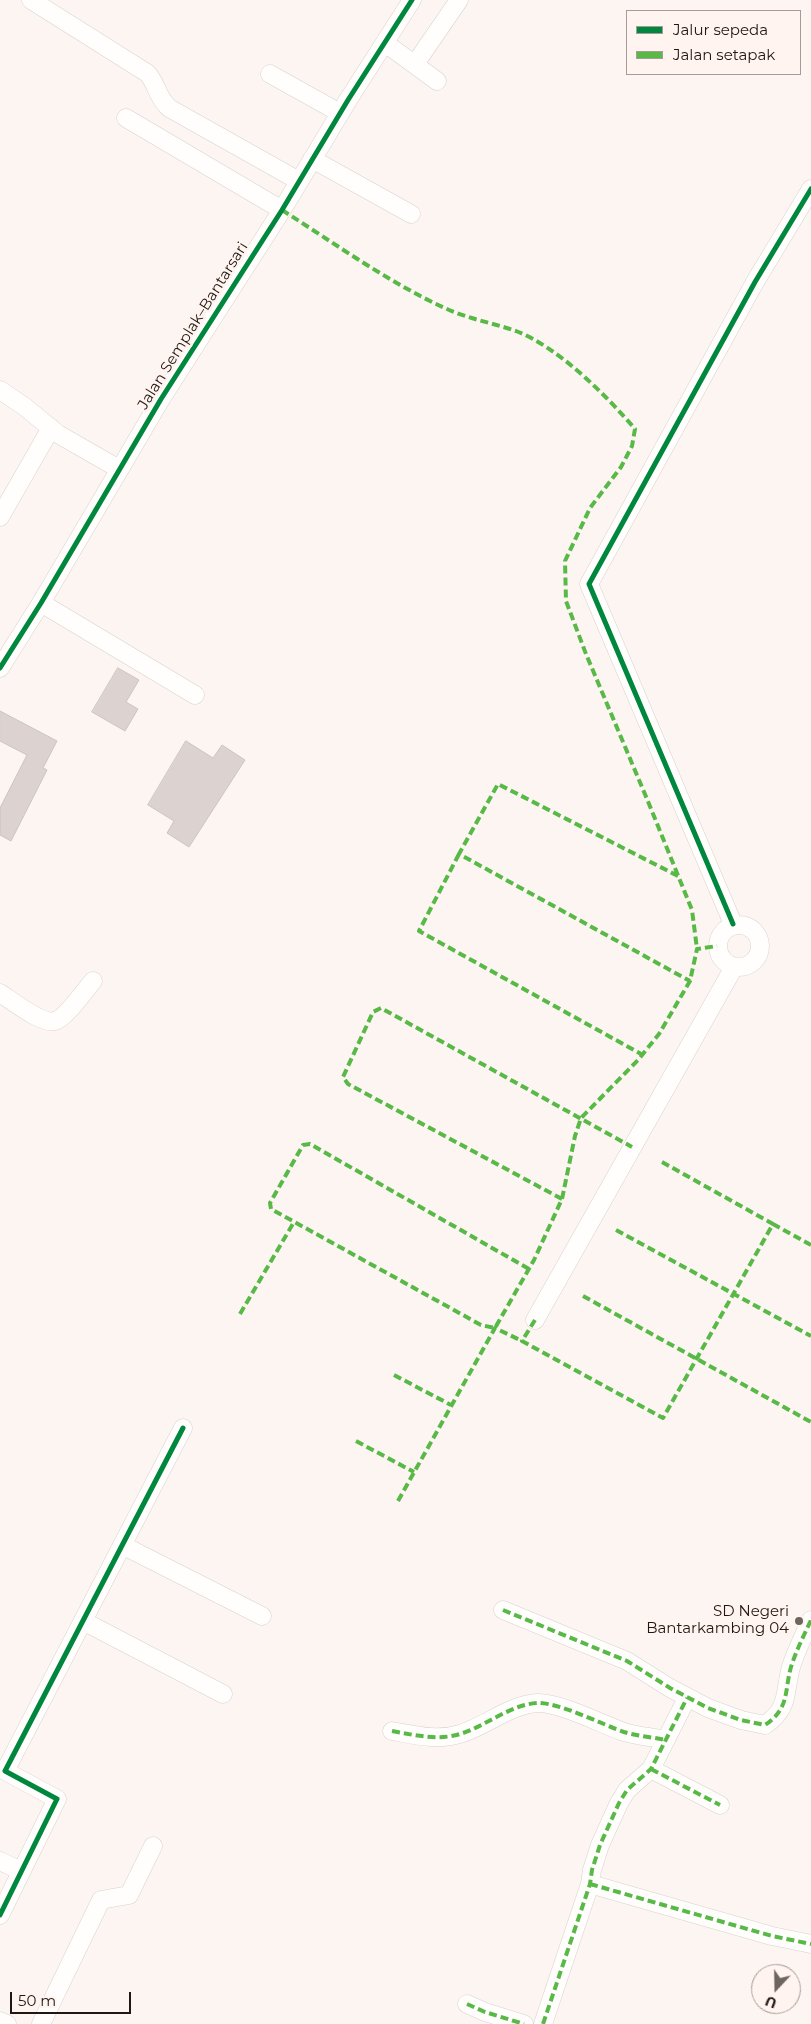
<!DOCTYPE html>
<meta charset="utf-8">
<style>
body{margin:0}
#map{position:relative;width:811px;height:2024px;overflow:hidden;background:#fcf5f2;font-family:Montserrat,sans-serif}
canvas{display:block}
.legend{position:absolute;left:626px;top:10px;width:175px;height:65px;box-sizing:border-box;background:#fff4ef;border:1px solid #a69c97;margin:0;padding:6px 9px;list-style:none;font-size:15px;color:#201712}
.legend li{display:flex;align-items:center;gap:10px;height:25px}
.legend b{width:25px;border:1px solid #a69c97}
.north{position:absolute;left:751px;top:1964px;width:50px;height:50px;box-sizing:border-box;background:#fff4ef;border:1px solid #a69c97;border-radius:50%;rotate:201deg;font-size:14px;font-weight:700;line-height:20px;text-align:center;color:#201712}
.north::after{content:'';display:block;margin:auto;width:18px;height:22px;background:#6d6560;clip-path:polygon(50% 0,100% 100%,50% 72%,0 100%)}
.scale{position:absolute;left:10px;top:1992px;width:121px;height:22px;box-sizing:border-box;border:2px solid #201712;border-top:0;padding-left:6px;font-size:15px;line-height:18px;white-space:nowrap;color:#201712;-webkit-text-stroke:4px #fff4ef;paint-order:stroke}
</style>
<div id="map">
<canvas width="811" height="2024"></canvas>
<ul class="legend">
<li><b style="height:6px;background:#00873e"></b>Jalur sepeda</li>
<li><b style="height:6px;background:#58b947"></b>Jalan setapak</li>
</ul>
<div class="north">U</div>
<div class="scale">50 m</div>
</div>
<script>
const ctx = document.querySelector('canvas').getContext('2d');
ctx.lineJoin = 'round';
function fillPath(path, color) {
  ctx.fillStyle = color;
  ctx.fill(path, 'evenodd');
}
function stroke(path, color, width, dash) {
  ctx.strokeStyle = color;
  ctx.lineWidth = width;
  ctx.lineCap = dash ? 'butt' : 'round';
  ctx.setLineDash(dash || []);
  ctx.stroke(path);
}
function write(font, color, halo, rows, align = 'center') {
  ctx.font = font + ' Montserrat,sans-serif';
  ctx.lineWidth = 5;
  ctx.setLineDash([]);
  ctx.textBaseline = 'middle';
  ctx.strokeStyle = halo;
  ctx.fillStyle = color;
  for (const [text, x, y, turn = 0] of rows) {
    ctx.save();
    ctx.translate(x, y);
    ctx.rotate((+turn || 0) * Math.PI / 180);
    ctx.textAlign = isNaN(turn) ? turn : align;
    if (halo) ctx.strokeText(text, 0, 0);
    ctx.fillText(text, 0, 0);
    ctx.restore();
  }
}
const building = new Path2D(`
 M118,668L139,680L126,702L138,709L125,731L92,712Z
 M0,711L57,741L43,768L47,770L11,841L0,835V808L27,755L0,741Z
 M186,741L213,758L222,745L245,760L189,847L167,833L174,821L148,805Z`);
const minor = new Path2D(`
 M31,0L147,73C157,83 156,96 169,108L299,181
 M385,43L437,81
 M415,64L459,0
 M270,74L340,113
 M126,118L282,210
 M312,159L411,214
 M0,390L25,407L58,434L119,469
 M0,517L51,428
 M41,603L195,695
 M0,668L41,603L161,399L282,210L348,100L412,0
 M733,924L589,584L755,282L811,189
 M718 946a21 21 0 1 1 42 0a21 21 0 1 1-42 0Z
 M0,993C11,1000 42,1025 55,1021C66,1018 85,990 93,981
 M535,1320L734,967
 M122,1545L262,1616
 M503,1610L627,1661L670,1688L708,1708L741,1720L765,1725C790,1708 784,1692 791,1667C796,1651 804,1635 811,1620
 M83,1621L223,1694
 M392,1731C415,1735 437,1741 460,1734C486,1726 511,1704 538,1703C561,1703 601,1724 624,1732C637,1736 652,1737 665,1740
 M651,1769L720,1805
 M0,1861L21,1871
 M590,1884L772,1936L811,1944
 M0,1915L57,1799L5,1771L183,1428
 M467,2004L485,2012L524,2024
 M0,2021L7,2024
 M41,2024L101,1900L129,1895L153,1846
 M543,2024L590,1884L592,1870L600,1845L619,1803L627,1790L651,1769L687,1698`);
const quiet = new Path2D(`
 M282,210C334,243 391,284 447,309C469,319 493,323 516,331C558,347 606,395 635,429L632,446L621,467L590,508L565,561L566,601L586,654L647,799L692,910L697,949
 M459,854L419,931L643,1055
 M678,876L498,784L459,854L690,981
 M662,1162L773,1224
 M562,1199L348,1084L343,1077L373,1012L381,1008L632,1147
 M616,1230L811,1336
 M529,1269L310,1144L303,1145L270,1203L271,1209L481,1325L495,1328L534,1260L562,1199L575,1136L581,1118L638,1060L659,1034L690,981L697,949L717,946
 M583,1296L811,1422
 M240,1314L294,1222
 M535,1320L522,1341L663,1418L773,1224L811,1245
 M394,1375L451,1405
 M356,1441L414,1472
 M398,1501L495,1328L522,1341
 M503,1610L627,1661L670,1688L708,1708L741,1720L765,1725C790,1708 784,1692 791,1667C796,1651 804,1635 811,1620
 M392,1731C415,1735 437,1741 460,1734C486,1726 511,1704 538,1703C561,1703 601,1724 624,1732C637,1736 652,1737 665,1740
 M651,1769L720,1805
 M590,1884L772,1936L811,1944
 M467,2004L485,2012L524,2024
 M543,2024L590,1884L592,1870L600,1845L619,1803L627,1790L651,1769L687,1698`);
const cycleway = new Path2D(`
 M0,668L41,603L161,399L282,210L348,100L412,0
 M733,924L589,584L755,282L811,189
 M0,1915L57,1799L5,1771L183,1428`);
const markers = [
 [799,1621,5,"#6d6560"]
];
const streetNames = [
 ["Jalan Semplak–Bantarsari",193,326,-58]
];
const poiNames = [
 ["SD Negeri",789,1612],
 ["Bantarkambing 04",789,1629]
];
fillPath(building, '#dcd3d0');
stroke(building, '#cbc4bf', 1);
stroke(minor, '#d9d1cd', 19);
stroke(minor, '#fffefd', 18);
stroke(quiet, '#58b947', 4, [8, 4]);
stroke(cycleway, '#00873e', 5);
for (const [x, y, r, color] of markers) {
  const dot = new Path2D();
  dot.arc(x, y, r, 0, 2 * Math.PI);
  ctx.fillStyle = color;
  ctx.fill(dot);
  stroke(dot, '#fff4ef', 2);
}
write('15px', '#201712', '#fff4ef', streetNames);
write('15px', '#201712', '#fff4ef', poiNames, 'right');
</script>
